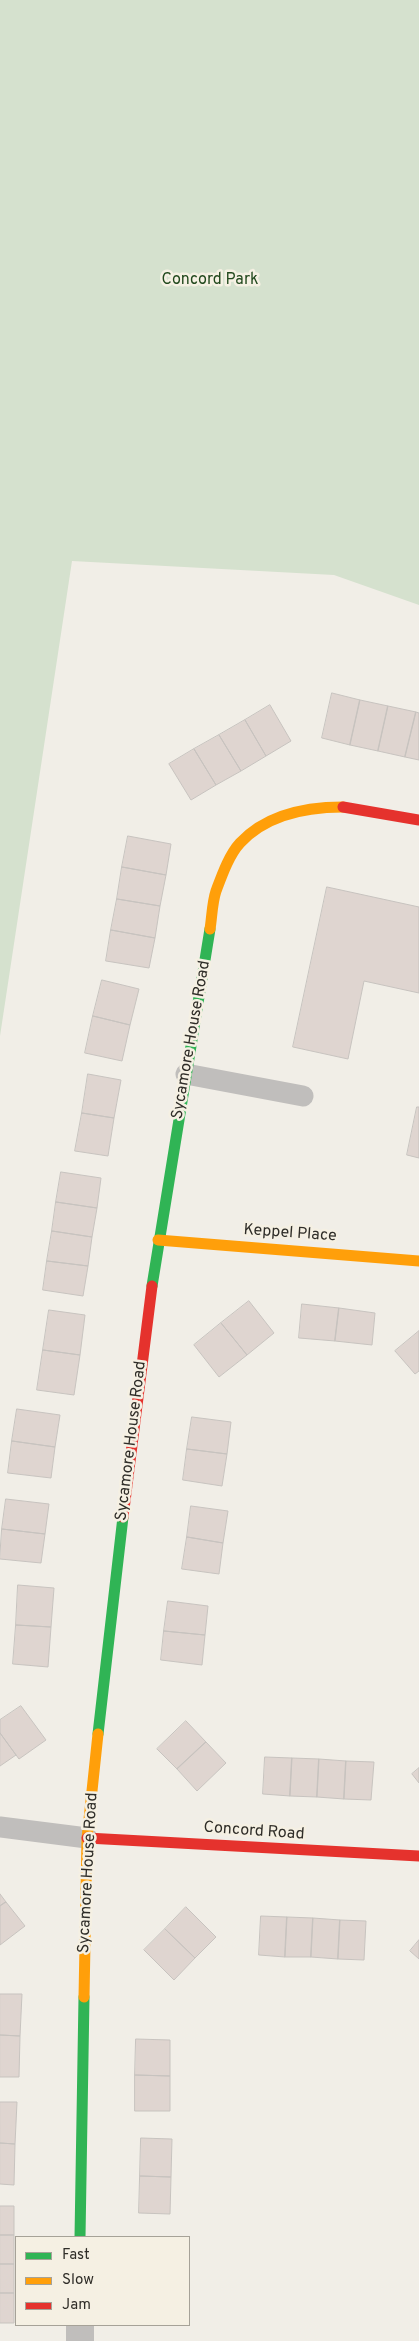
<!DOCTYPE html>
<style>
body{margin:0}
#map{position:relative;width:419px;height:2341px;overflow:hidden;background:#f1eee7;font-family:Overpass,sans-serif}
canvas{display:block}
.legend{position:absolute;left:15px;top:2236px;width:175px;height:90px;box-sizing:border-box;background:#f5f0e3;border:1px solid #a6a298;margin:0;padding:6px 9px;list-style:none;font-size:15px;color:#2f2d28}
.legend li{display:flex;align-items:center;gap:10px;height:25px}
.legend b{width:25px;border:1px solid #a6a298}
</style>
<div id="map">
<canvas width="419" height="2341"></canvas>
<ul class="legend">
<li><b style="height:6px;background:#30b455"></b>Fast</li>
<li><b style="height:6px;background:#ff9f0a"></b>Slow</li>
<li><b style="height:6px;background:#e5322d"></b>Jam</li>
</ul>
</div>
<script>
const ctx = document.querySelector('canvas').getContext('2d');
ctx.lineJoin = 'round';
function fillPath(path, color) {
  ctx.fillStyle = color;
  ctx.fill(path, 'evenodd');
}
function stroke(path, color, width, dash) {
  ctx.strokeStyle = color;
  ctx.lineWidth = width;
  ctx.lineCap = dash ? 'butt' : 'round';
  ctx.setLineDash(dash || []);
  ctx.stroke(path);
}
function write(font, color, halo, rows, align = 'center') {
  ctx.font = font + ' Overpass,sans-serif';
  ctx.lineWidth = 5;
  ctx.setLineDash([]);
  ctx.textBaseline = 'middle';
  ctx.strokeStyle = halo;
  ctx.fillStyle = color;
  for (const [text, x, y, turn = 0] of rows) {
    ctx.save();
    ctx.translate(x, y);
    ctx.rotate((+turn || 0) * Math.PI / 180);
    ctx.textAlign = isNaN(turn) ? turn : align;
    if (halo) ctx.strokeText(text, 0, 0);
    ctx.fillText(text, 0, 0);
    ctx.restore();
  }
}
const green = new Path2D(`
 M0,0H419V605L334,575L72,561L0,1036Z`);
const building = new Path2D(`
 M332,693L360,700L350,745L322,738Z
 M360,700L388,706L378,751L350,745Z
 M270,705L291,741L266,756L245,720Z
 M388,706L416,712L405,757L378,751Z
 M416,712L419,713V760L405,757Z
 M245,720L266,756L241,771L219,735Z
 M219,735L241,771L216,785L194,749Z
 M194,749L216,785L191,800L169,764Z
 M128,836L171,844L166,875L122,867Z
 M122,867L166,875L160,906L117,899Z
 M327,887L419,907V993L364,981L348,1059L293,1047Z
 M117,899L160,906L155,938L111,930Z
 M111,930L155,938L149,968L106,961Z
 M102,980L139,989L130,1025L93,1016Z
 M93,1016L130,1025L122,1061L85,1053Z
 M88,1074L121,1080L114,1118L82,1113Z
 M417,1107H419V1158L407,1155Z
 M82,1113L114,1118L108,1156L75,1151Z
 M61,1172L101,1178L97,1208L56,1202Z
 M56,1202L97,1208L92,1237L52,1231Z
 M52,1231L92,1237L88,1266L47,1261Z
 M47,1261L88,1266L83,1296L43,1290Z
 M249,1301L274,1333L247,1355L221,1323Z
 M302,1304L339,1308L335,1341L299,1338Z
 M339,1308L375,1313L372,1345L335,1341Z
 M49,1310L85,1315L80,1355L43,1350Z
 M221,1323L247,1355L219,1377L194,1345Z
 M419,1331V1371L415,1374L395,1351Z
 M43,1350L80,1355L74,1395L37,1390Z
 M17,1409L60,1415L55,1447L12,1441Z
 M192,1417L231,1422L227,1454L187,1449Z
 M12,1441L55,1447L51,1478L8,1473Z
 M187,1449L227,1454L222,1486L183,1480Z
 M6,1499L49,1504L45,1534L2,1529Z
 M191,1506L228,1511L223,1543L187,1537Z
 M2,1529L45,1534L41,1563L0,1559Z
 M187,1537L223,1543L219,1574L182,1569Z
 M18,1585L54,1588L51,1627L16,1625Z
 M168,1601L208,1606L205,1635L164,1631Z
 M16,1625L51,1627L48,1667L13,1664Z
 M164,1631L205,1635L202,1665L161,1660Z
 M21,1706L46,1740L19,1759L0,1733V1720Z
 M186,1721L206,1742L177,1769L157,1749Z
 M0,1733L16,1755L0,1766Z
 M206,1742L226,1763L197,1791L177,1769Z
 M265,1757L292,1758L290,1796L263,1794Z
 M292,1758L319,1759L317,1797L290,1796Z
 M319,1759L346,1761L344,1799L317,1797Z
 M346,1761L374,1762L371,1800L344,1799Z
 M419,1768V1783L412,1774Z
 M0,1894L6,1902L0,1906Z
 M6,1902L25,1926L0,1945V1906Z
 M186,1907L216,1937L195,1958L165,1929Z
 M261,1916L287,1917L285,1957L259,1955Z
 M287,1917L313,1918L311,1957H285Z
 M313,1918L340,1920L338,1959L311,1957Z
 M340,1920L366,1921L364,1960L338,1959Z
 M165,1929L195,1958L174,1980L144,1950Z
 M419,1940V1959L410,1951Z
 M0,1994H22L20,2036L0,2035Z
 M0,2035L20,2036L19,2077H0Z
 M136,2039L170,2040V2076L135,2075Z
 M135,2075L170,2076V2111H135Z
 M0,2102H17L15,2144L0,2143Z
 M141,2138L172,2139L171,2177L140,2176Z
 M0,2143L15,2144L14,2185L0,2184Z
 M140,2176L171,2177L170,2214L139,2213Z
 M0,2206H14V2235H0Z
 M0,2235H14V2264H0Z
 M0,2264H14V2293H0Z
 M0,2293H14V2323H0Z`);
const lane = new Path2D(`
 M186,1074L303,1096
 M0,1827L87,1838`);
const street = new Path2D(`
 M80,2325V2341`);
const fast = new Path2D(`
 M152,1286L210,929
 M98,1734L123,1517
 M80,2237L84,1997`);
const slow = new Path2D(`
 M210,929C212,917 212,903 216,891C222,875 229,855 240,843C266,815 307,807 343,807
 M158,1240L419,1261
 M84,1997L87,1838L98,1734`);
const jam = new Path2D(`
 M343,807L419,820
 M123,1517L152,1286
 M87,1838L419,1856`);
const parkNames = [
 ["Concord Park",210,281]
];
const streetNames = [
 ["Sycamore House Road",192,1040,-80],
 ["Keppel Place",290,1234,4],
 ["Sycamore House Road",132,1441,-83],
 ["Concord Road",254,1832,4],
 ["Sycamore House Road",89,1873,-87]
];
fillPath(green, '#d5e1ce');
fillPath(building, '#dfd5d0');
stroke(building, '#c7c3bf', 1);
stroke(lane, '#c0bebc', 21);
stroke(street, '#c0bebc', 28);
stroke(fast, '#30b455', 11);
stroke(slow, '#ff9f0a', 11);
stroke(jam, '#e5322d', 11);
write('16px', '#21481d', '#f5f0e3', parkNames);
write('16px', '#2f2d28', '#f5f0e3', streetNames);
</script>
